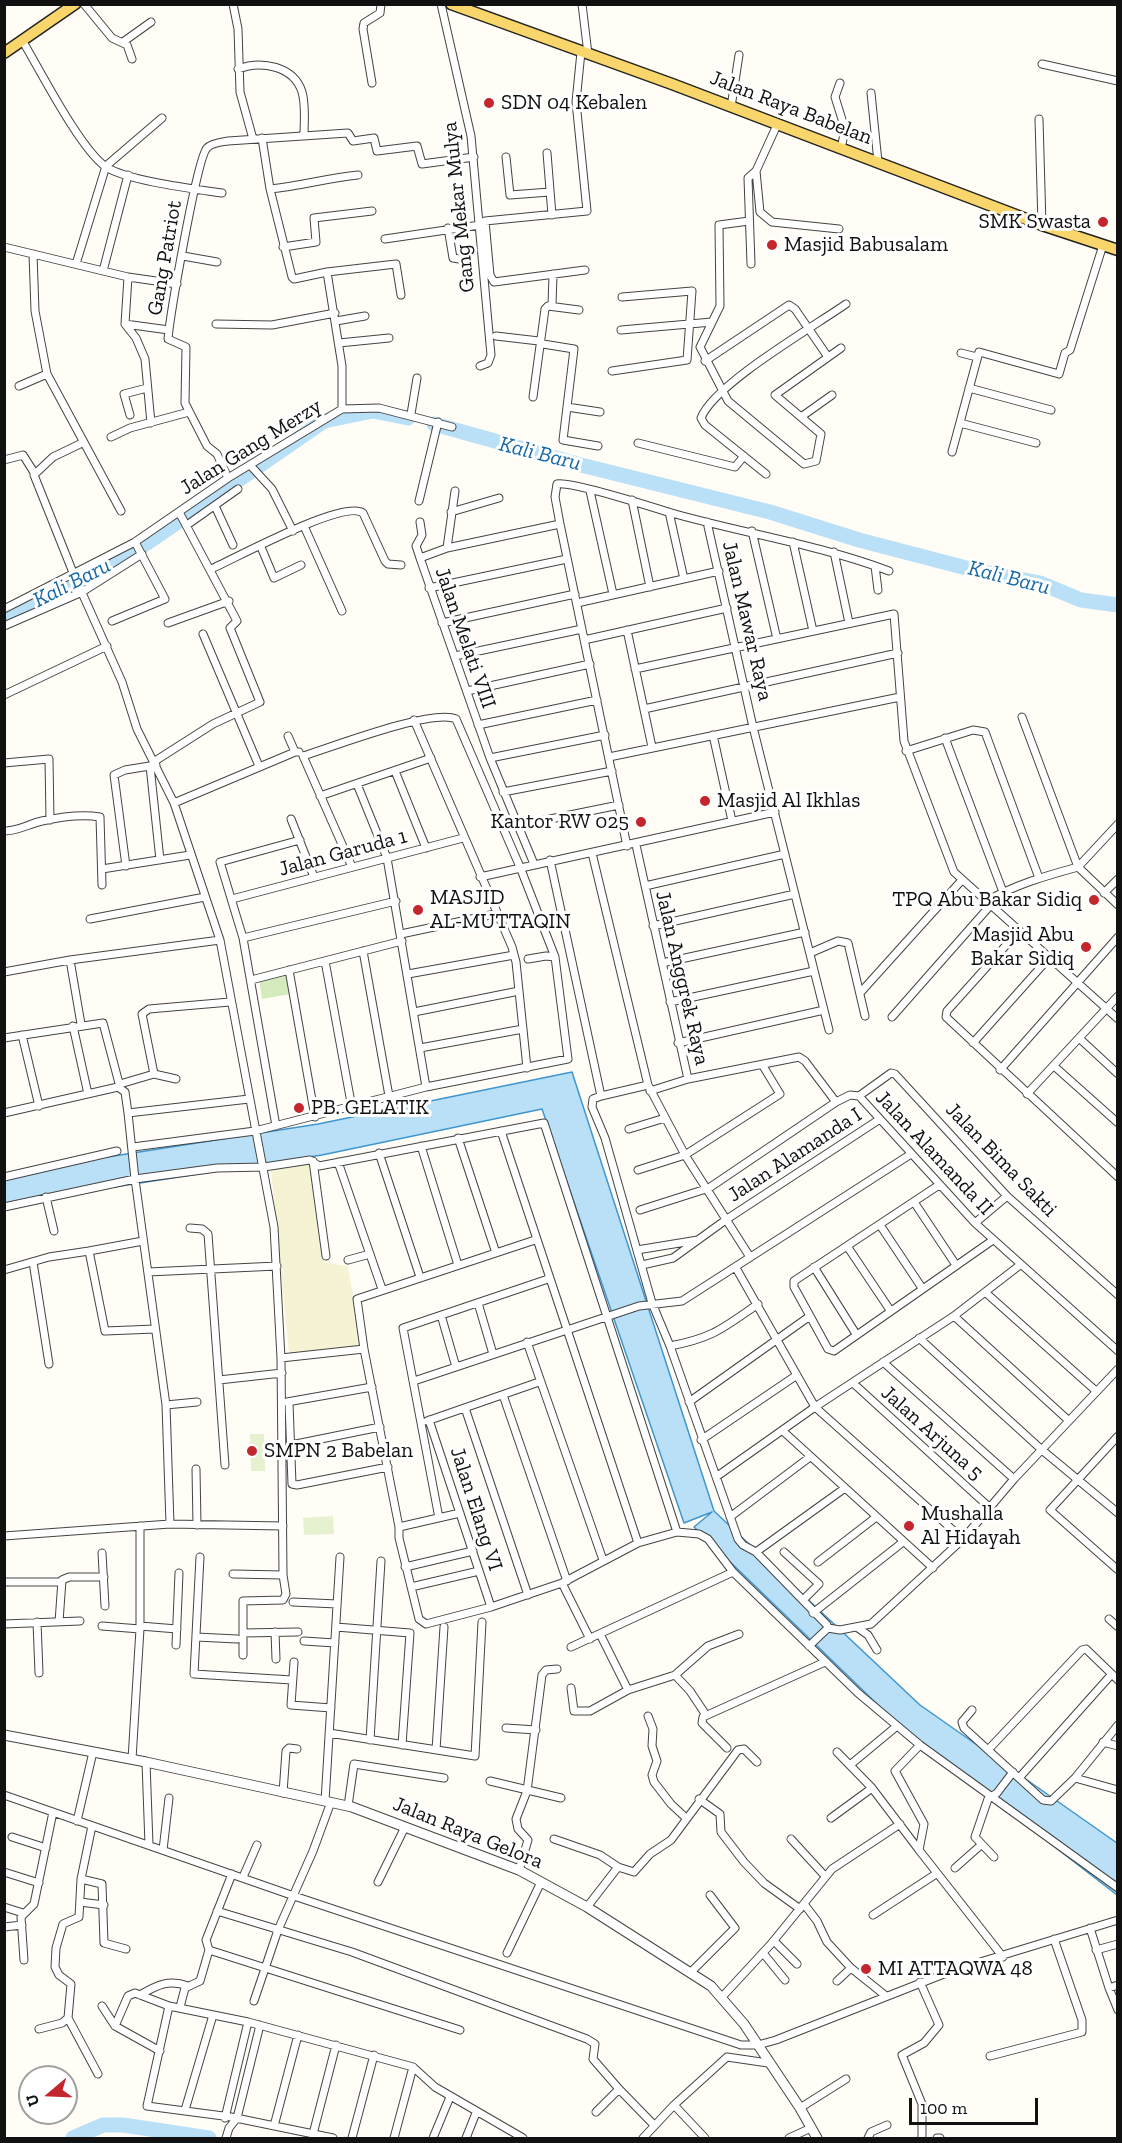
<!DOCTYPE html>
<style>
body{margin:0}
#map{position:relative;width:1122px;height:2143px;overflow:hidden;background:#fffdf5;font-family:"Zilla Slab",serif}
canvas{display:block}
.frame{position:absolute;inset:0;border:6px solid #111;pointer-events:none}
.north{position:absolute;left:18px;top:2065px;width:60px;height:60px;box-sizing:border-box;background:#fff;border:2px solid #a0a0a0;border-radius:50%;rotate:251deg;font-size:16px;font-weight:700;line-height:24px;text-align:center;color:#111}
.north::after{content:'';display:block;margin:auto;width:21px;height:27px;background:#c4262e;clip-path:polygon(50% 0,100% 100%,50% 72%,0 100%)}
.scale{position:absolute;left:909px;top:2098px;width:129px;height:27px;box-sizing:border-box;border:3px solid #111;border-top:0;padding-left:8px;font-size:18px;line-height:21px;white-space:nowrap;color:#111;-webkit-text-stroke:4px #fff;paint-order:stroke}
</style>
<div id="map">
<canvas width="1122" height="2143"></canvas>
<div class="frame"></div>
<div class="north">U</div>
<div class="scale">100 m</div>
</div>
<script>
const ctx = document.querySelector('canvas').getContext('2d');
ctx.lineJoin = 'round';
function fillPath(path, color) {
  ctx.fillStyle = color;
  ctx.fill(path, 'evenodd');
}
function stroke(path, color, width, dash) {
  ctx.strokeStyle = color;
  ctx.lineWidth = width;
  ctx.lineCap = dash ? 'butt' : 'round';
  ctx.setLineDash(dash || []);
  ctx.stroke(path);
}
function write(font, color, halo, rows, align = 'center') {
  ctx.font = font + ' "Zilla Slab",serif';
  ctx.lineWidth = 6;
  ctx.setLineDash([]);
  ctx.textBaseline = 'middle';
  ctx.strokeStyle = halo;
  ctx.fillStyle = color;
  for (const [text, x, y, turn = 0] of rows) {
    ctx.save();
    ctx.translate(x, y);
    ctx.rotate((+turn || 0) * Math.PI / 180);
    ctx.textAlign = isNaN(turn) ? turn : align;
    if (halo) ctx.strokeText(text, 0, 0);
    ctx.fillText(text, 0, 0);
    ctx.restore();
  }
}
const farmland = new Path2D(`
 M311,1162L325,1263L348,1266L361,1347L289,1353L271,1171Z`);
const green = new Path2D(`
 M288,973L291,994L262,999L259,979Z`);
const pitch = new Path2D(`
 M250,1434H264L265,1471H251Z
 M333,1516L334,1534L304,1535L303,1518Z`);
const water = new Path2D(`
 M572,1072L714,1511L920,1705L1117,1843V1895L906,1732L694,1527L712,1512L684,1523L542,1109L322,1155L36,1199L5,1209L4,1180L37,1168L318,1124Z`);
const river = new Path2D(`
 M434,424L581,465L770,512L859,540L974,570L1040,583L1081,600L1118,605
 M4,617L100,571L147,543L324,421L373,411L408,418
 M73,2138L103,2125H123L209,2138`);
const minor = new Path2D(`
 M84,4L112,38L127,45L132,59
 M233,4L238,29L240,92L253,139
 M441,4L471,136L491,355L488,363L480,366
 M582,4L588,54
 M22,40C40,70 80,149 106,167C128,181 195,189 222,193
 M123,42L151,22
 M581,52L576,102L587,211L485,221L490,275L494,282L585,270
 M1042,64L1118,81
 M238,69C261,60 294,66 302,92C306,105 304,122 304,136
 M372,83L363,29L364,23L380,13L381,4
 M840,83L835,97L845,129L841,149
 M871,93L878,162
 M731,107L739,55
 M1039,119L1042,225
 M777,125L756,171L760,212L772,222L839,229
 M262,138L270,189L292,277L294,279L327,272L342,366V409
 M547,153L552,215
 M506,157L510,195L550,192
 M270,189C301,186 327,178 358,175
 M749,221L719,225L720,306L700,347L728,401L804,464L816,461L821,434L775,395L841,348
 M448,228L453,258L465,260
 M385,239L480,225
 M4,247L128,277L177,284
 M283,247L316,242L314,218L372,211
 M33,254L35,311L47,374L121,511
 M183,256L217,262
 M76,264L106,166L162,118
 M751,264L748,178L756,171
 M103,271L128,175
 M327,272L396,264L401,295
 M128,277L125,324L136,338L145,359L151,423
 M552,306L553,274
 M336,321L365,316
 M125,324L169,330
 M216,324L272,325L335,313
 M621,330L712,322
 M496,336L539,341L543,344L574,349L563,440L598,446
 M339,343L389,338
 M961,353L977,357
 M705,361L789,305L795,309L828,357
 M612,371L687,360L692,291L622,297
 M19,386L47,374
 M969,388L1051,410
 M533,397L545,309L548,306L579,310
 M567,407L600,412
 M411,414L417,378
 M130,415L124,394L147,388
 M801,417L832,395
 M960,423L1036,443
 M111,437L130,428L189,412
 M638,443L735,467L744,456
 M952,452L979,352L1059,374L1065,353L1070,350L1103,245
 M4,460L23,455L35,474L53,457L82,443
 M250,465L272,489L293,531
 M766,474L705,425L701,418C714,384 813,327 846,304
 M34,475L74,575L122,682L137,729L174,803L220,940L274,1227L281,1358L283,1575L286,1594L283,1600L243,1601V1655
 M228,478L217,454L207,446L185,403L186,347L168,339C170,316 197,158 207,148C211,143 222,142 228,141L348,133L353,141L374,138L377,151L417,146L422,164L474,157
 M590,491L613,594
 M632,500L650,587
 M419,501L438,422
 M215,506L233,545
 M451,512L499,498
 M669,512L684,579
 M707,522L753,727L829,1030
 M187,525L238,489
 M304,526L342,611
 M752,531L777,639
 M793,542L813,631
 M261,547L274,578L301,565
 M447,548L455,491
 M834,552L849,623
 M420,558L416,546L422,535L420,522
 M875,566L878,590
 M211,569C236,558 344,499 363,513L385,561L388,564L401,565
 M429,588L567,559
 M577,603L719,571
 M4,609L135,542L228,478L342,409L379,408L452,427
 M112,621L165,599L135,542
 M168,623L229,601
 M442,623L575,594
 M4,626L82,592L142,554
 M627,630L652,747
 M203,634L259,766
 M584,640L727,608
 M455,656L582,629
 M635,669L894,614L904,741L954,872L1118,1019
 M467,691L590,664
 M4,695L107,646
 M644,709L898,653
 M414,720L512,947L516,962L527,1068
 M478,725L597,700
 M713,735L732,821
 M288,736L295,752H299
 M945,738L1003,892
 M906,751L973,730L985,732L1039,878
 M303,756L352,867
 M609,757L900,697
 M490,758L605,735
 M155,761L213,724L260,702L230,628L237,621L179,512
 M4,763L49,759L50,820
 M150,766L160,860
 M395,771L426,848
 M357,784L387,858L426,1087
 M503,792L612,771
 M320,796L431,758
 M174,803L295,752
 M291,819L314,877
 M1118,824L1078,867L1118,905
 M516,826L619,805
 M4,831C19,831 28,824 42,821C60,817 82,814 100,817L102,885
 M636,845L688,1079L650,1091
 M627,846L560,524L555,497L557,484C570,481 649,506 668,512C741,533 817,544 889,571
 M592,853L648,1085L685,1155L750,1257
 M550,860L601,1096
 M534,864L490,758L420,558L447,548L560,524
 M126,866L114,775L125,770L156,765
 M102,869L190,855
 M480,877L775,812
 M645,886L785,854
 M1104,893L1118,879
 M232,899L463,838
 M985,902C1014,885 1045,876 1078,867L1022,717
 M90,919L205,897
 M653,926L795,894
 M1018,932L947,1011L946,1017L1118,1177
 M401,934L495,914
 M243,938L396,901
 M363,951L389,1096
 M810,953L838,941L848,943L865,1016
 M528,959L546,956L555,957
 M70,960L81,1024
 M325,961L352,1108
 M662,963L805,932
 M289,970L315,1117
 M4,972L70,960L220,940
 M408,974L514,955
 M251,980L402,941
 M860,993L961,881
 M670,1002L814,971
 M414,1012L519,991
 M892,1017L989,907
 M73,1026L88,1094
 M22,1035L39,1106
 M4,1038L103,1023L120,1087
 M1079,1038L1118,1074
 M678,1043L824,1010
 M973,1043L1048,959
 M420,1048L523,1029
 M1054,1066L1118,1123
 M1000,1070L1118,937
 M176,1079L154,1074L142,1014L149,1009L230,1002
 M688,1079L799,1057L805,1061L836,1102
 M120,1084L154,1074
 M648,1085L601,1096L593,1099L592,1107L605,1138L652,1303L670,1346L738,1539L743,1545L756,1552L827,1625L828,1628L809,1646
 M1027,1094L1118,996
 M859,1096L891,1073L895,1074L1007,1196L1118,1295
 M4,1113L118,1087L125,1092L128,1113L249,1099
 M128,1113L135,1179L166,1405L170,1524
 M276,1126L243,938L220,862L300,840
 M629,1129L665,1118
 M501,1131L638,1543
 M458,1138L496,1253
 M421,1146L458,1265
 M133,1147L255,1131L426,1087L568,1059L555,957L520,867L456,719C433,708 332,747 303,756
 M379,1153L420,1277
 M313,1161L326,1256
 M338,1162L382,1289
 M638,1170L685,1155L780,1094L763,1066
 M4,1177L117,1151
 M46,1197L54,1231
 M914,1202L956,1265
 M4,1207L135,1179L217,1168L264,1167L310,1160L319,1166L544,1123L677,1532L638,1543L562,1583L491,1607L426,1624L419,1619L399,1538V1527
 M640,1210L709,1188L836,1102L850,1095L859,1096L975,1223L1118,1351
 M975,1223L1007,1196
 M880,1225L922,1288
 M190,1228L202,1229L208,1234L225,1465
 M847,1246L890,1310
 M637,1250L698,1240
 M89,1251L143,1241
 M348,1260L370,1254
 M33,1262L49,1364
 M642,1265L673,1258L727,1219L880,1119
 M814,1267L856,1334
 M736,1268L815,1407L963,1539
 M4,1270L49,1257L89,1251L105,1331L155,1329
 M148,1272L277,1266
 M985,1292L1096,1391
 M478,1303L493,1354
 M441,1315L456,1367
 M810,1316L794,1287V1281L939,1185
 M954,1316L1068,1420
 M919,1338L1042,1450L1118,1513
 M527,1342L603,1560
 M670,1346C713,1338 723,1328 758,1304
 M281,1358L364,1349
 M883,1362L1014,1479
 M219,1380L282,1373
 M414,1381L639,1306L682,1301L911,1154
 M853,1383L989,1507
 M503,1395L567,1581
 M287,1402L372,1387
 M689,1402L810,1316L828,1349L834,1351L993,1240
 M289,1403L292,1484L297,1485L388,1467
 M166,1405L197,1402
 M465,1408L528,1595
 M429,1420L491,1607
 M427,1421L539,1382
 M784,1432L933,1568
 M1118,1436L1050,1510L1118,1570
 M701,1440L797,1375
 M291,1445L380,1427
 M196,1469L197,1525
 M716,1477L815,1407L954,1316L1020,1265
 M460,1513L399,1527L364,1349L357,1299L535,1240
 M730,1517L810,1457
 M439,1518L403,1328L548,1279
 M677,1532L699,1534L708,1539L733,1572L858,1693L920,1745L1118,1888
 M4,1536L170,1524L283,1526
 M756,1552L845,1488
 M784,1552L819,1584L803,1600
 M102,1553L105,1606
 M200,1557L194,1674L292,1680
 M818,1562L875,1518
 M405,1567L473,1551
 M233,1574L283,1575
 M4,1582H61
 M562,1583L590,1639
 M411,1587L479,1571
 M293,1602L337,1604
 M813,1613L903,1542
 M1109,1619L1118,1627
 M37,1622L39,1673
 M59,1622L62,1580L69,1577H104
 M4,1624L80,1621
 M102,1626L140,1629
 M140,1626L177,1629
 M336,1627L410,1633L402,1745
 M828,1628L840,1630L871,1624L963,1539L1014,1479L1118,1369
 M858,1628L868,1635L877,1650
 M275,1632L276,1659
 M243,1633L298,1632
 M600,1634L628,1690
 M196,1637L237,1639
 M304,1641L335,1643
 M176,1645L179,1573
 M571,1647L733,1572
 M294,1662L291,1705L331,1708
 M675,1675L690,1691L706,1715
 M571,1688L574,1711H590L628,1690L675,1675L708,1646L739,1634
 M972,1710L962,1722L964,1728L1043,1800L1051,1801L1075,1778L1118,1725
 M648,1716L653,1729L652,1746L657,1761L652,1775L654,1782L671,1804L686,1818
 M506,1728L536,1730
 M329,1733L475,1756L482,1622
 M370,1740L381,1561
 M1103,1742L1118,1746
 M920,1745L895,1771L924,1824L919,1850L1003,1957
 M727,1748L702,1723L703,1717L825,1662
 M436,1750L444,1627
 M988,1750L1082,1650L1086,1649L1118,1680
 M837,1752L872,1788L919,1850
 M132,1759L140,1629V1526
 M146,1762L149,1845
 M850,1765L897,1726
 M1019,1778L1111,1675
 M1075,1778L1118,1790
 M490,1781L561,1798
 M283,1793L286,1751L289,1748L297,1749
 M4,1795L294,1896L741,2045H758L776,2040L954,1970L1118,1920
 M699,1799L720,1814L721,1832L744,1862L764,1883L800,1909
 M325,1801L340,1557
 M348,1806L354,1764L444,1778
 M831,1818L872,1788
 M77,1821L93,1752
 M92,1826L81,1879L79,1917L63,1924L56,1948L55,1967L59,1975L71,1984L68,2018L98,2074
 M12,1837L46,1848
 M554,1839L600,1855L618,1867
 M791,1839L825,1876
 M163,1850L169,1798
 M994,1857L975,1837L988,1799L997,1793L1013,1772
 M955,1868L981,1845
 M519,1870L528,1840L518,1829L516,1819L527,1791L542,1675L546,1670L557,1669
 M4,1872L39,1883
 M232,1874L206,1940L209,1950L460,2030
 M243,1877L257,1845
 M81,1879L102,1884L104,1943L126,1949
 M378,1882L405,1827
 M80,1902L104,1905
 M804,1904L817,1921L827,1942L851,1968
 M4,1907L23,1913
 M587,1907L618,1867L634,1872L650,1854L671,1840L738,1750L744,1749L757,1762
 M217,1911L352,1952L587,2039L595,2044L593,2059L619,2089
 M873,1915L936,1874
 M4,1927L22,1925
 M1090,1928L1109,1988L1118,1985
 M774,1941L797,1964
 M1096,1950L1118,1944
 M507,1953L541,1882
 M763,1953L785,1980
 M24,1960L21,1917L34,1904L53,1812
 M690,1973L735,1928L710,1895
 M837,1981L851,1968L886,1996
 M920,1982L939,2025L924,2043L902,2055L922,2104V2138
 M1109,1988L1118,2010
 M140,1995C157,1985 169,1979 188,1986
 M722,1997L771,1944L832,1869L900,1824
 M254,2001L278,1930L313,1851L331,1802
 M102,2006L115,2026L160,2051
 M169,2006L147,2106L231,2117L333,2138
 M180,2007L185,1988L200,1981L209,1950
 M115,2026L128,1996L135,1993L169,2006L248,2022L413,2067L435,2087L523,2138
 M39,2029L62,2023L68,2018
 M990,2056L1082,2032V2020L1054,1939
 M674,2105L705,2138
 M800,2108L846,2079
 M185,2110L213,2015
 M596,2112L619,2089L654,2125
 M225,2118L248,2022
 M274,2126L298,2035
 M313,2134L336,2045
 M226,2138L229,2128L237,2118L260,2025
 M352,2138L374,2055
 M394,2138L413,2067
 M433,2138L450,2097
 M466,2138L476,2113
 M643,2138L674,2105L727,2057L768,2063
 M789,2138L811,2128
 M868,2138L871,2132L887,2125
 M937,2138H940`);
const tertiary = new Path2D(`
 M4,1735L146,1762L352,1807L519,1870L587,1907L711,1986L744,2024L800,2108L817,2138`);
const primary = new Path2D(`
 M451,4L672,84L1042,225L1118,250
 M4,53L75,4`);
const markers = [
 [489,103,6,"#c4262e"],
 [1103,222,6,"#c4262e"],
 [772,245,6,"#c4262e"],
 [705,801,6,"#c4262e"],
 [641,822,6,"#c4262e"],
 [1094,900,6,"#c4262e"],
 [418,910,6,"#c4262e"],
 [1086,947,6,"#c4262e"],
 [299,1108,6,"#c4262e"],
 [252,1451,6,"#c4262e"],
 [909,1526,6,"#c4262e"],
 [866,1969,6,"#c4262e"]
];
const poiNames = [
 ["SDN 04 Kebalen",501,103],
 ["SMK Swasta",1091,222,"right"],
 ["Masjid Babusalam",784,245],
 ["Masjid Al Ikhlas",717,801],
 ["Kantor RW 025",629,822,"right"],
 ["MASJID",430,898],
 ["AL-MUTTAQIN",430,922],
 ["TPQ Abu Bakar Sidiq",1082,900,"right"],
 ["Masjid Abu",1074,935,"right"],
 ["Bakar Sidiq",1074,959,"right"],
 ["PB. GELATIK",311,1108],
 ["SMPN 2 Babelan",264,1451],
 ["Mushalla",921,1514],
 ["Al Hidayah",921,1538],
 ["MI ATTAQWA 48",878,1969]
];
const streetNames = [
 ["Jalan Raya Babelan",791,108,21],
 ["Gang Mekar Mulya",459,207,-96],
 ["Gang Patriot",165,258,-80],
 ["Jalan Gang Merzy",251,447,-32],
 ["Jalan Mawar Raya",747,621,77],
 ["Jalan Melati VIII",465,638,71],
 ["Jalan Garuda 1",343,853,-15],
 ["Jalan Anggrek Raya",682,978,77],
 ["Jalan Alamanda II",934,1153,47],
 ["Jalan Alamanda I",795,1155,-33],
 ["Jalan Bima Sakti",1001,1160,46],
 ["Jalan Arjuna 5",932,1433,42],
 ["Jalan Elang VI",476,1509,72],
 ["Jalan Raya Gelora",468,1833,22]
];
const waterNames = [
 ["Kali Baru",540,454,14],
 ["Kali Baru",1009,578,14],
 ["Kali Baru",72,583,-27]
];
fillPath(farmland, '#f6f3d4');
fillPath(green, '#d5ebbd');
fillPath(pitch, '#e6f2cf');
fillPath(water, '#b9e0f7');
stroke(water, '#3f96cf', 1.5);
stroke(river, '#b9e0f7', 15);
stroke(minor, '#444', 9);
stroke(tertiary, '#444', 11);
stroke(primary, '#222', 13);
stroke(minor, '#fff', 7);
stroke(tertiary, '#fff', 9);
stroke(primary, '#f9d66b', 10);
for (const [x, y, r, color] of markers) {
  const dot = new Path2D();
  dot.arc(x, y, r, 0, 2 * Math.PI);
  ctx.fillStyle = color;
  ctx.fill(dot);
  stroke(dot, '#fff', 2);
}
write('21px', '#111', '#fff', poiNames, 'left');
write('21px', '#111', '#fff', streetNames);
write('italic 22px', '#1768a6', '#fff', waterNames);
</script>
